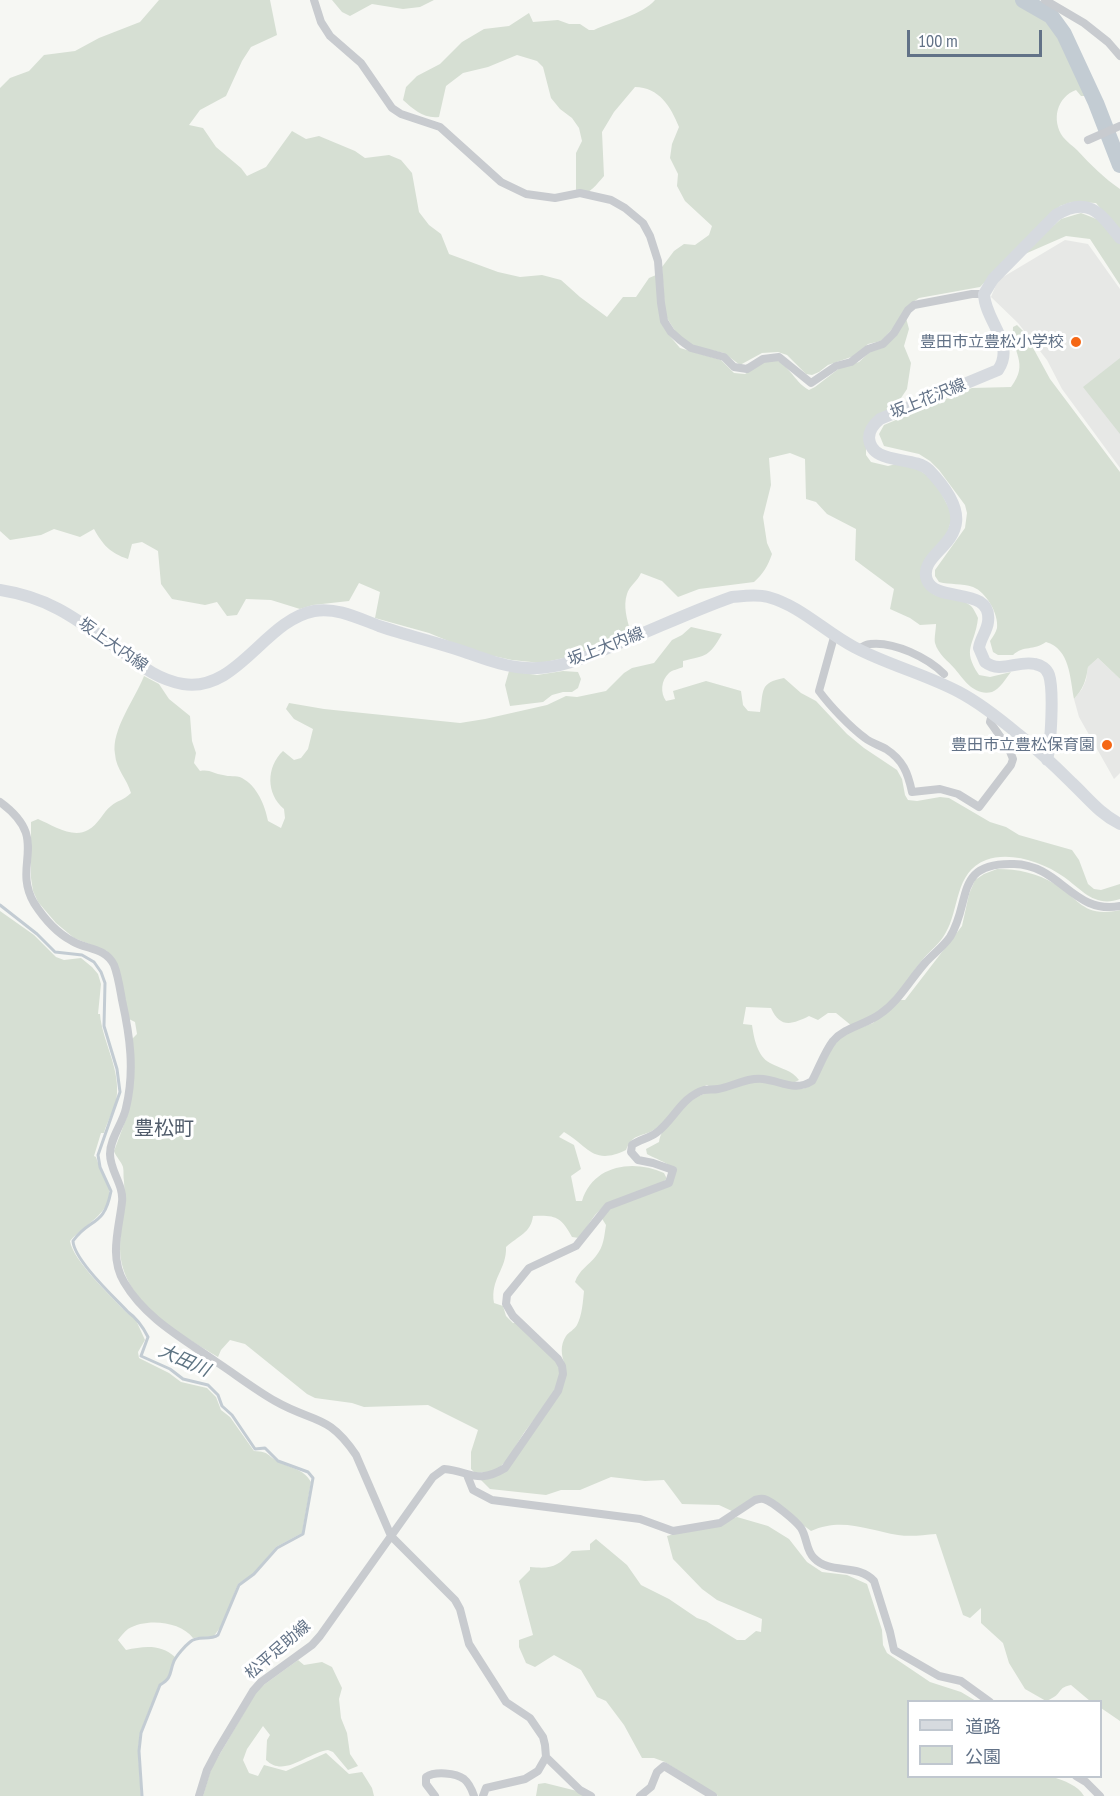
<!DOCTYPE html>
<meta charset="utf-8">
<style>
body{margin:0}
#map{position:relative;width:1120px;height:1796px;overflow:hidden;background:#f6f7f3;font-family:"PT Sans Narrow","Noto Sans JP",sans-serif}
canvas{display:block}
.legend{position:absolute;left:907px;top:1700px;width:195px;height:78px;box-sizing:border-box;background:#fff;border:2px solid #c0c7cf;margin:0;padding:8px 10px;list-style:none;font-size:18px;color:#627287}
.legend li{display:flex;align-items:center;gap:12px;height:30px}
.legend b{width:30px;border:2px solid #c0c7cf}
.scale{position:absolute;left:907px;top:30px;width:135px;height:27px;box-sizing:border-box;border:3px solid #627287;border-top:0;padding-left:8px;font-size:18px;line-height:21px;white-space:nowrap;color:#627287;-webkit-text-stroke:4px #fff;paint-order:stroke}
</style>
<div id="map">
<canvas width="1120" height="1796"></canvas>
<ul class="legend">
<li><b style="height:8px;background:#d6dadf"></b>道路</li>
<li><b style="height:16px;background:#d6dfd3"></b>公園</li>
</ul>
<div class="scale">100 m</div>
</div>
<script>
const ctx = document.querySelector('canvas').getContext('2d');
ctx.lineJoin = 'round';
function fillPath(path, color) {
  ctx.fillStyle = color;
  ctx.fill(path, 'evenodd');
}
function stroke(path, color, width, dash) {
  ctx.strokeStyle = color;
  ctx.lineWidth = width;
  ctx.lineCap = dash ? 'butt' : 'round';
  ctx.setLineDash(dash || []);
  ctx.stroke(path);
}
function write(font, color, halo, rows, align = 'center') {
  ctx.font = font + ' "PT Sans Narrow","Noto Sans JP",sans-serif';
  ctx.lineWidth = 6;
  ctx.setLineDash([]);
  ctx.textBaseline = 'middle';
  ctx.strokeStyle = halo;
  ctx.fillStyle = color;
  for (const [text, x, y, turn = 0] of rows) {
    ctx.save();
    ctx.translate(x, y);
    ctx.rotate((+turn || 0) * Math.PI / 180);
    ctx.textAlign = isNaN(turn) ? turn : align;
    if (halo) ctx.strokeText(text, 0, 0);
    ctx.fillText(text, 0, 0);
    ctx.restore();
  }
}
const built = new Path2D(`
 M1065,240L1088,244L1120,289V468L1062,389L1047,360L1018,323L991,297L998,280Z
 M1098,658L1120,679V773L1114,779L1079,717L1074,699L1082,689L1086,680L1088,667Z`);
const green = new Path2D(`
 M159,0H270L277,35L251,47L242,61L226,96L200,110L189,125L203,128L216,147L241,168L247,176L266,167L292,131L306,139L319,136L355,151L365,158L389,155L401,160L412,173L419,212L429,225L441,234L449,254L498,272L520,277L542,275L561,280L580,297L607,317L623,297H636L649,278L656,275L669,335L680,348L721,360L734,373L745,374L771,358C789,363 793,381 809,390L815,387L841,367L859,362L906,318L909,329L904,346L911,363L907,389L899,401L871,422L866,435V455L871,462L888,466L896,464L915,467L935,481L953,516C950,523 948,532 945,539C936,554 915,561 924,581C934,607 955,592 971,606C974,609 976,614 978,618C975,646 961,648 979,675L990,677L1011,672C1006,678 1000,689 992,692C974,696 964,680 955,669C948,661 938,654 935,643C934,638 936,630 936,624L920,625L910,618L890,609L894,589L855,560L856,529L827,514L816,502L806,499L805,459L790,453L769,458L771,485L763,517L767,543L772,554C768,566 763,574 754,582L699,589L678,597L662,581L641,573C638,581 629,586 627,594C623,606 627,619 630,630L573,656L541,663L512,660L475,652L429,633L375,618L380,592L359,583L349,601L313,605L300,609L271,600L246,599L237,615L227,616L217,602L205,605L172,599L161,584L158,551L142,542L132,544L128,559C110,553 103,545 94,529L80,537L54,529L41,535L10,540L0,531V88L10,78L29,71L44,55L75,51L99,38L140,22Z
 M332,0H434L420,7L403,9L372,4L350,16L342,12Z
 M655,0H1018C1026,9 1035,12 1045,18C1062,31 1082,76 1086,96H1081L1076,90C1057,97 1051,120 1063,137C1067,142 1073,146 1077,150C1091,165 1104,178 1120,189V232L1096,203L1072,202L1060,206L980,287L919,298L910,304L898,323L881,341L868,344L857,355L828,365L819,372L812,375L806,374L787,355L778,352L762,353L740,365L724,353L693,346L677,334L667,318L665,311L662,267L674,251L684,244L695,245L709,235L712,226L685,201L677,186L678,174L670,158L672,144L679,127C671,107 659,87 635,87L614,112L602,132L604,176C596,185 589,196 576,194V153L582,141L579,128L572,118L560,109L551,98L543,67L537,61L517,55L488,67L463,73L446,86L439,117C424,119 413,109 403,100L406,87L417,76L440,64L462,42L484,29L509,26L529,13L533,22L558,20L569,24H580L589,30H594C613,21 642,15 655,0Z
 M1081,213L1099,220L1120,244V285L1090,239L1066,236L1018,257L1061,219Z
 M1017,325L1025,333L1050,379L1120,472V679L1098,658L1088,667C1086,681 1083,689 1074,699C1070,678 1070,649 1046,642C1033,651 1024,645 1013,655H998L993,652L990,641C993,637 996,632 997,628C999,614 986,592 973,587C962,583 950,585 939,582L935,576V570L965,528L967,513L965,505L939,470L930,461L919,454L884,446L879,434L884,425L972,388L1011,387C1030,362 1011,354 1013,327Z
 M1120,358V434L1083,387Z
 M691,627L722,634C709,657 707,655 683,661V667C679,669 672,670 669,673C661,680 660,693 666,701L675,699L673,691L706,681L741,691L743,705L748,711L760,712C764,690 759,683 784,678L801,693L816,701L847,734L864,748L897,770L902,779L905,795L908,800L917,801L940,797L949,798L990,822L1006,827L1019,835L1072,850L1079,860L1088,884L1094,889L1101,890L1120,884V899C1095,908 1082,890 1064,877C1043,862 1010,851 986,860C954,872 960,910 945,934C940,943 931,950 924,958C909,975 899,998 880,1011C871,1017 861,1021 852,1026L836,1013H828L818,1020L809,1016C793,1024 780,1029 771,1008L746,1007L743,1024L752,1025C754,1038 757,1056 770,1063C781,1069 792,1070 799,1080L793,1083L778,1079L712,1088L707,1085L698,1089C684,1101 671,1118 655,1129C642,1138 633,1132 626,1150C593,1166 588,1146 564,1132L559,1137L574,1145L581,1169L571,1176L576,1201H582C593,1165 633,1159 664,1173L667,1179L661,1183L606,1204L595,1215L579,1238L572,1237C561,1217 556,1215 533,1216C531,1233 518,1236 506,1247C507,1269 490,1279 494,1303L503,1306L506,1316L513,1323H518C528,1334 555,1355 559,1368C565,1387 532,1420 522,1436C514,1448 509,1461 497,1469C492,1473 482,1472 475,1473L471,1469V1452L478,1430L428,1405L364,1407L352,1403L315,1398L307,1394L245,1344L230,1340L221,1350L218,1357C179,1333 121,1302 120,1249C120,1226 126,1204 124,1181C123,1176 124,1172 123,1167C121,1161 116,1157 114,1151L129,1111L132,1039L137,1034L135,1022L129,1019L107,951L74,938L56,923L38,902L33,891L31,878V822L38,819C52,825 73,839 88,830C98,825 103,812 111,806C118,800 123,801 131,793C127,779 116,769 115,754C111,730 135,699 144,676L159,684L169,699L190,716L192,741L196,753L194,763L200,771C210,769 214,774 223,775C229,777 236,775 242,778C257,786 265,805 268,821L281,828L285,818L284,809C266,794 266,767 283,751L294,760L301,758L308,749L313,729L294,719L286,709L289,703L324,709L460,723L485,719L547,705L566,696L577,697L606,691L624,673L632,668L654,663L672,640L682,635Z
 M509,671L537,675L563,671L578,672L581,679L578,688L572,692H563L552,695L543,702L510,706L505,685Z
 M997,869C1018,869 1037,873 1055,884C1081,900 1083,918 1120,910V1721L1101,1708L1100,1702L1090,1701L1071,1685C1059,1687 1061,1693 1054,1697C1051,1699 1048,1700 1046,1701L1025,1689L1009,1663L1003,1643L981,1623V1608L970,1618L963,1615L936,1534C923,1535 911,1537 898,1535C868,1530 842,1517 811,1531L767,1498L734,1512L719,1505L682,1504L664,1480L645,1481L611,1477L580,1490H561L546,1495L490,1489L481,1480L494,1477L555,1401L565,1365C561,1355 560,1345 566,1336C569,1332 574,1330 577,1325C582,1316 583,1301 584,1291L575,1282C579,1270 589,1265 596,1256C604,1246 604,1237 606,1225L601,1217L609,1208L671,1183C685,1166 658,1161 647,1154L646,1149L659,1142C660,1134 664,1129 669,1123C674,1117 678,1109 684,1104C695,1094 742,1082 759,1082C778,1082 799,1098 815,1082L832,1048L840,1038L852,1031L873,1023L900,1000H905L962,926L969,894L975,880L984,874Z
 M0,911L34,935L56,957L64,960L81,958L92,967L98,974L101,984L98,1014H100C102,1040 119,1066 117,1093C117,1106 107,1121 104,1133H101L94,1156L96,1157C99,1168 107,1179 109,1189C113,1213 82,1226 70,1241C73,1261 112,1297 127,1313L135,1318L145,1340L138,1352L139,1358L169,1373L181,1382L207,1388L216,1397L221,1410L230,1417L254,1451C271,1452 267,1456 279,1462C292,1469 304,1469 311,1482L302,1533L276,1547L253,1574L238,1584L222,1625L214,1636L193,1638C180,1621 146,1618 128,1629C124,1632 121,1636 118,1640L126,1650C144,1646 161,1644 175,1657L171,1672L166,1680L159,1685L140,1733L138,1751L141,1796H0Z
 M737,1517L768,1526L789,1539L807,1562L822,1572L847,1575L867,1584L882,1630L883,1645L887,1653L930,1682L961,1692L976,1701L908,1702V1776L1053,1777C1064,1781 1078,1785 1084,1796H718L665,1762L654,1758H642L624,1725L606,1701L597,1697L581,1670L554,1655L535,1667L526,1663L519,1647V1640L533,1635L519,1581L530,1570V1567C552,1569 557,1567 572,1551L590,1550V1544L596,1539L627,1565L641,1585L669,1599L697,1618L706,1621L737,1640H745L756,1631L761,1632L762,1619L717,1600L702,1589L673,1559L667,1536Z
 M298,1660L304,1665L322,1662L332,1667L342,1688L339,1699L341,1718L347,1733L350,1754L358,1766L348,1770L333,1752L328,1750C307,1753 284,1778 266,1760L267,1740L270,1735L263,1726L247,1749L243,1760L249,1773L258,1776L264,1765L286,1771L326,1753L349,1774L362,1772L372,1788L374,1796H203L211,1769L258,1689Z
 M545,1783L577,1791L585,1796H536L538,1784Z`);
const stream = new Path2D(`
 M0,905L37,934L55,952L82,955L94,962L101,972L105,983L104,1026L117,1069L120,1092L98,1155L100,1167L111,1191C104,1228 90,1217 73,1241C74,1260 114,1297 128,1312C138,1319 143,1327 148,1337L141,1356L170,1369L183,1379L208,1385L218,1395L222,1406L232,1415L255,1449L265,1448L278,1461L308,1472L313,1478L303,1534L277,1548L254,1574L239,1585L218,1635C209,1641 198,1635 190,1642C185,1646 177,1655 174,1661C169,1673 173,1677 160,1685L141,1733L139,1751L142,1796`);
const river = new Path2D(`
 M1023,0L1051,16L1064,34L1096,103L1120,165`);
const street = new Path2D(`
 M314,0L321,22L330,36L361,63L392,108L401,114L440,127L501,182L526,194L555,198L580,193L611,200L625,208L643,223L650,236L658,261L661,303L664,321L671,332L680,340L691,348L724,357L734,367L747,369L763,359L779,357L811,383L836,366L851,362L868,349L883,344L894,333L908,310L914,305L972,294H984
 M1045,0L1084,23L1108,42L1120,56
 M1088,140L1120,126
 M834,637L819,691C830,706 850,727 865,738C871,743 879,745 886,749C903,760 908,773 912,792L940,789L958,794L979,807L1011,765L1013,759L1009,749L990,722L992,714
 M857,649C861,648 866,644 870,644C894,641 928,658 944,674
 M0,802C52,840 11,863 34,903C43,917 57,933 72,941C87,950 105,947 114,965C118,975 120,989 122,1000C130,1036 135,1071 126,1108C123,1123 110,1138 110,1154C110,1171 124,1185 122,1202C119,1229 109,1257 124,1282C145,1318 182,1338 215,1361C235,1374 254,1389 275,1401C313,1423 328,1413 356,1455L391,1536L455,1600L460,1609L469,1644L506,1702L530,1718L543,1737L545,1745L546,1757L538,1771L525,1779L486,1788L483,1796
 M467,1475L473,1490L492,1500L640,1519L673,1531L720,1523L755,1500C759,1499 760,1498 764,1499C772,1501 796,1521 801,1528C807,1537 806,1551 814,1558C830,1575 858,1563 874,1581L890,1632L894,1650L939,1676L961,1681L990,1702
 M546,1757L580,1790L591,1796
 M1076,1776L1086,1782L1100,1796
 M199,1796L207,1770L217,1751L253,1691L261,1682L312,1645L320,1636L433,1477L444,1469C470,1471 477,1485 505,1468L558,1391L563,1374L562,1366L558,1359L513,1316L506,1304L507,1295L529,1268L576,1246L608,1206L669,1183L673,1170L653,1163L638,1160L631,1152L632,1145C639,1140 649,1138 656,1133C674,1120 681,1097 704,1090C708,1089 713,1090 718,1089C732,1087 747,1077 763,1079C781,1081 795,1092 812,1081C819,1068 824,1053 833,1041C845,1027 865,1025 880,1014C899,1001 910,980 925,963C933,954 943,947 950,937C972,902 953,862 1014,864C1061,865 1073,915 1120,906
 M435,1796L426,1784V1777C435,1771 456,1773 464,1779C469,1783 472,1790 474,1796
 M640,1796L651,1787L657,1772L664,1766L713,1796`);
const secondary = new Path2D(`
 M0,590C52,598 79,621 120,650C140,665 158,680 183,684C237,693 265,620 314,611C337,607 358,618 379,626C406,635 434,642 462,651C483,658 504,667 527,668C561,670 591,655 622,642C659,627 695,610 732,597C744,596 756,594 768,597C801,606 825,632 854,647C888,665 925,674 959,692C980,703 1000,719 1018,734C1037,749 1055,766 1072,783C1088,798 1100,814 1120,824
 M1047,760C1051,744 1054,690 1049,675C1047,669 1041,665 1035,664C1017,660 1001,674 985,662L979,648C980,639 987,631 988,622C993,585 936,604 927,580C915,547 997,541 929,470C914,455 871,466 869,438C869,430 874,424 880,419L998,370C1016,344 985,321 984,294L993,279L1056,215C1089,195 1101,214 1120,238`);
const markers = [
 [1076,342,6,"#f56715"],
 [1107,745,6,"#f56715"]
];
const poiNames = [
 ["豊田市立豊松小学校",1064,342],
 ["豊田市立豊松保育園",1095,745]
];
const streetNames = [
 ["坂上花沢線",928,399,-22],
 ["坂上大内線",113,645,35],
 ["坂上大内線",606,647,-21],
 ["松平足助線",278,1650,-41]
];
const waterNames = [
 ["大田川",184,1361,24]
];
const quarterNames = [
 ["豊松町",164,1129]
];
fillPath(built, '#e7e8e6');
fillPath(green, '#d6dfd3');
stroke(stream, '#c3ccd3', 3);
stroke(river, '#c3ccd3', 16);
stroke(street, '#c8cbcf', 8);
stroke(secondary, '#d6dadf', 12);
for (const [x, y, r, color] of markers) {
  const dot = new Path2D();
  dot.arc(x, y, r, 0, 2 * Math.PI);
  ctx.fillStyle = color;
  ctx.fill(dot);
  stroke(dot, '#fff', 2);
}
write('16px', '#627287', '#fff', poiNames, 'right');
write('16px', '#627287', '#fff', streetNames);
write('italic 18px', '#5e7483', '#fff', waterNames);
write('20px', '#515c6b', '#fff', quarterNames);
</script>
